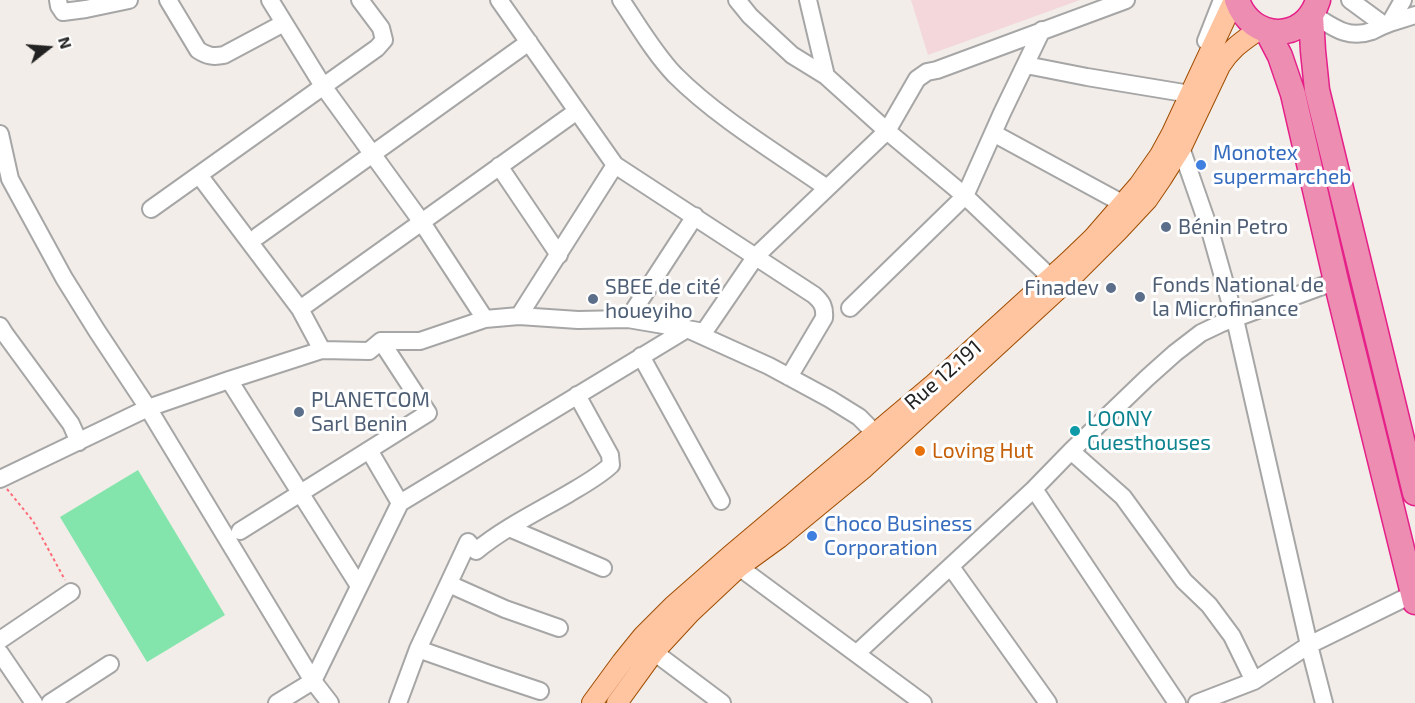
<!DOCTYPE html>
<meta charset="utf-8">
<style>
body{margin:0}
#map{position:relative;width:1415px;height:703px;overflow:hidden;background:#f2ede8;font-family:"Exo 2",sans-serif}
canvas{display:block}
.north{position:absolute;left:18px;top:18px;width:60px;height:60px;-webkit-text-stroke:4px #fff;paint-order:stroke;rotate:73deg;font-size:16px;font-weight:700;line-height:24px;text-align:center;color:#222}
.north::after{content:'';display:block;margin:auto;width:21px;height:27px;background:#222;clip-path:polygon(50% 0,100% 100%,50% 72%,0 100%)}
</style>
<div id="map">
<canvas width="1415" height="703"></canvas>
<div class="north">N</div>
</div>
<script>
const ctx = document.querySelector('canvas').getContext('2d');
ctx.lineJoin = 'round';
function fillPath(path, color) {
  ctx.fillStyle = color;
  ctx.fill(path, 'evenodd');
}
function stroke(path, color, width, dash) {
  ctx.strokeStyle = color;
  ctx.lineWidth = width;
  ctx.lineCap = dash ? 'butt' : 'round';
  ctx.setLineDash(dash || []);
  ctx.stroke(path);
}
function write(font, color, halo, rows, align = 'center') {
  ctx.font = font + ' "Exo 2",sans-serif';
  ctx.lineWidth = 6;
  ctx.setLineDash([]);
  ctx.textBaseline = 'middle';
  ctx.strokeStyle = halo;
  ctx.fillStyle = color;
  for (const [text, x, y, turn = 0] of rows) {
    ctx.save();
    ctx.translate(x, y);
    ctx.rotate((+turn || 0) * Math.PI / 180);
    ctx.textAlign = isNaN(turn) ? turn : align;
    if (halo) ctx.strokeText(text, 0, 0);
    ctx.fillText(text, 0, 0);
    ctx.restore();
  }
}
const commercial = new Path2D(`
 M911,0H1080L928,55Z`);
const pitch = new Path2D(`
 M138,470L225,615L147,662L60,517Z`);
const path = new Path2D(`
 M7,489L33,521L65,580`);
const minor = new Path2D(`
 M58,0L59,6L63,12L86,9L129,0
 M168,0L198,50C207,56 213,57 224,55L284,23
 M270,0L323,86L421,221L485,319
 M499,0L615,165L814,295C822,302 825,307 824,318L789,377
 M621,0C638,25 654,53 675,75C718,118 777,153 827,188
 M737,0L750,16L792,55L826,76L887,131L965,196L1047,274
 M808,0L826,76
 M1350,0L1384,25
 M1312,14C1332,26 1347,40 1372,31C1378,28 1384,25 1390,23L1403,0
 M1390,23L1415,15
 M1206,41L1222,0
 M1026,65L1087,77L1184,93
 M993,133L1118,201
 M0,134L10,179L64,278L97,331L148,408L313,681L330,703
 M1181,148L1211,234L1235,319L1309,645L1324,703
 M499,166L559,255
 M199,175L300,309L322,350
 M151,209L377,48L384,40L381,28L360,0
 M258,236L529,42
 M850,308L965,196L1002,113L1042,30
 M300,309L577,111
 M519,316L615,165
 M628,319L695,216
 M0,326L5,334L71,424L79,442
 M641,356L721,501
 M229,380L359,586
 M369,450L400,503
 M1071,451L1123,497L1184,581L1209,605L1232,636L1254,681
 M0,479L148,408L229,380L322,350L369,351L381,341H420L485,319L519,316L578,320L628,319L687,329L769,366L830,399L859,417L875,433
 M1034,489L1177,703
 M509,528L603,568
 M240,531L428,413L381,341
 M739,567L923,703
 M951,567L1048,703
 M449,584L505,609L559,628
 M0,640L71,592
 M418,649L489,674L540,691
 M654,652L722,703
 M0,653L34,703
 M857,653L1034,489L1071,451L1147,378L1175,353L1201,333L1222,323L1336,281
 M50,703L110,664
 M277,703L313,681L400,503L687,329L704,332L756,256L887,131L917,79L927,72L937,70L1126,0
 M398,703L418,649L468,542L476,551C504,528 537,512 568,494C583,485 598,477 611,465L610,455L577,395
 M1197,703L1254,681L1309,645L1413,594`);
const major = new Path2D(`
 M592,703L622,662L643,636L673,606L731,555L934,384L1068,262L1093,238L1139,185L1160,155L1172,133L1234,0
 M617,703L654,652L690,613L739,567L779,538L864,468L1076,273L1118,231L1147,200L1162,178L1181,148L1220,66C1232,47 1243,41 1261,28`);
const highway = new Path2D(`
 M1237,0C1251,42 1305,43 1318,0
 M1311,16L1313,51L1317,90L1415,493
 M1267,31L1280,56L1293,94L1336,281L1415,602`);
const markers = [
 [1201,165,6,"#3f7fe0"],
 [1166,227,6,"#5c6f8a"],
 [1111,288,6,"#5c6f8a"],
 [1140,297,6,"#5c6f8a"],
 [593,299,6,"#5c6f8a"],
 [299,412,6,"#5c6f8a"],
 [1075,431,6,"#0f9aa8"],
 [920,451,6,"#e8710a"],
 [812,536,6,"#3f7fe0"]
];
const shopNames = [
 ["Monotex",1213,153],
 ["supermarcheb",1213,177],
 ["Choco Business",824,524],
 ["Corporation",824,548]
];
const serviceNames = [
 ["Bénin Petro",1178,227],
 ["Fonds National de",1152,285],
 ["la Microfinance",1152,309],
 ["SBEE de cité",605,287],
 ["houeyiho",605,311],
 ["Finadev",1099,288,"right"],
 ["PLANETCOM",311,400],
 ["Sarl Benin",311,424]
];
const streetNames = [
 ["Rue 12.191",943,375,-41]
];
const cultureNames = [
 ["LOONY",1087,419],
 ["Guesthouses",1087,443]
];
const foodNames = [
 ["Loving Hut",932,451]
];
fillPath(commercial, '#f3d7db');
fillPath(pitch, '#83e5ac');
stroke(minor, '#a6a6a6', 20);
stroke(major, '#9f4d00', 22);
stroke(highway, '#e52089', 27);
stroke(path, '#ff6c79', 2, [3, 3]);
stroke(minor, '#fff', 16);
stroke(major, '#ffc4a0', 20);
stroke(highway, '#ec8db1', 24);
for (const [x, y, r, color] of markers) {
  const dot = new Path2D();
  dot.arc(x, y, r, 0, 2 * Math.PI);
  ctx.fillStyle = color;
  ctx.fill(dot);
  stroke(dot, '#fff', 2);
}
write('21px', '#366cbe', '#fff', shopNames, 'left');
write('21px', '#4e5e75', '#fff', serviceNames, 'left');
write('21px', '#222', '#fff', streetNames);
write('21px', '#0d838f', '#fff', cultureNames, 'left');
write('21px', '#c56008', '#fff', foodNames, 'left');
</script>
